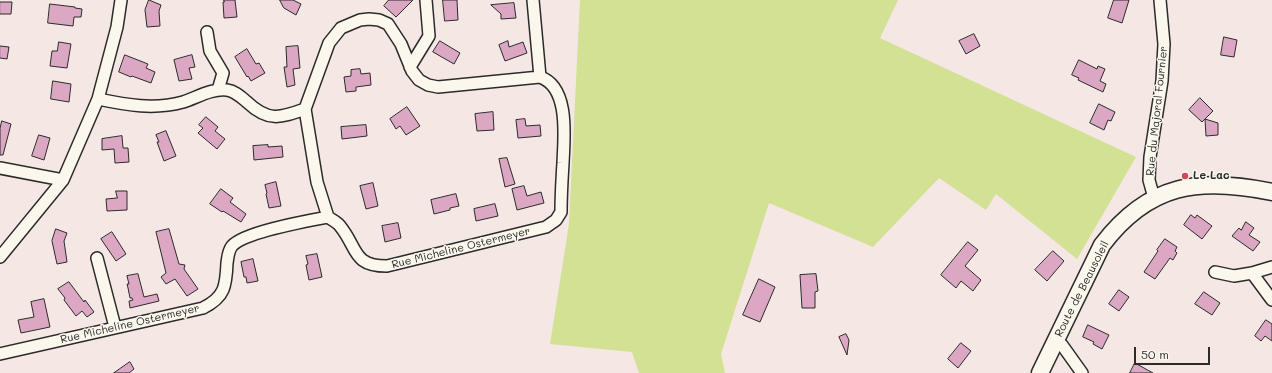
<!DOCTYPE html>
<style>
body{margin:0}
#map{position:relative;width:1272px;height:373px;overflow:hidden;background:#f5e7e4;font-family:Mali,sans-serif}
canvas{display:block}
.scale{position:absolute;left:1134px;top:347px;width:76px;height:18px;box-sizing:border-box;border:2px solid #2b2b2b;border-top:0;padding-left:5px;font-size:12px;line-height:14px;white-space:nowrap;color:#2b2b2b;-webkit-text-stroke:3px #fbf7ec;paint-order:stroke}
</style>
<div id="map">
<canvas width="1272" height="373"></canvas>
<div class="scale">50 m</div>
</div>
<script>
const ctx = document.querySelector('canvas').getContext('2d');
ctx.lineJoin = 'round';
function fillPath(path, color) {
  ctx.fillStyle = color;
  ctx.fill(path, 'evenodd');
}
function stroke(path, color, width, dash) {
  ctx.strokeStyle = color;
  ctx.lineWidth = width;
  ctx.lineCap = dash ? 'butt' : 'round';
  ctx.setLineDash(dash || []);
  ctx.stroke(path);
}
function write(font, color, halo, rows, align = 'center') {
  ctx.font = font + ' Mali,sans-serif';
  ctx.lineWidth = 3;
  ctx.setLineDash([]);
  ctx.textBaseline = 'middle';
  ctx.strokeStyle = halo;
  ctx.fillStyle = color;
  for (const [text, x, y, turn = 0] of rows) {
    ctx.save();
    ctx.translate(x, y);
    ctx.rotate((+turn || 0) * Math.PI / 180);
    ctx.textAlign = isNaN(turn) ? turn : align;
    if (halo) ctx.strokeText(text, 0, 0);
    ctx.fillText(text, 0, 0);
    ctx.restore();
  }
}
const green = new Path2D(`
 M580,0H898L880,38L1136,157L1077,259L996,194L986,210L939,178L873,247L769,203L721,354L725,373H639L632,352L550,344L569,224Z`);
const building = new Path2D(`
 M149,0L161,5L159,11L160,26L147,27L145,10Z
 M224,0H235L237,17L224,18L223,2H224Z
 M280,0H293L301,4L296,15L284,8Z
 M389,0H413L396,17L384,6Z
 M443,0H457L458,20L445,21Z
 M1114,0H1129L1122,23L1108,18Z
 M0,2H12L11,14H0Z
 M514,3L516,18L501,19V14L491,5Z
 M50,4L75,7V8L82,9L81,17H74L73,26L48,23Z
 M974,34L980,46L966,54L959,41Z
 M1224,37L1237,40L1234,57L1221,55Z
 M440,41L460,53L454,64L433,52Z
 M508,41L509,47L523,42L527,53L505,61L499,45Z
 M59,42L71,44L67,68L50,66L52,51H57Z
 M0,46L9,47L7,59L0,58Z
 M298,46L300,68L293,69L295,85L287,87L284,67H287L286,47Z
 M247,49L256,64L259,63L265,73L251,81L248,76L247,77L235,57Z
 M125,55L148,64L146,68L155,72L151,83L132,76L131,77L119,72Z
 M192,55L195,67L189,68L192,79L179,81L174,60Z
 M1079,60L1097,69L1098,66L1105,69L1100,81L1106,84L1103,92L1078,80L1079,78L1072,75Z
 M360,69L361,74L370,73L371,85L356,87V91L346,92L344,77L351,76V70Z
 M53,81L71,84L69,102L51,99Z
 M1200,98L1213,111L1205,119L1218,123V135L1206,136L1205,119L1202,122L1189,110Z
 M1099,104L1115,112L1111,121L1108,120L1104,130L1090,123Z
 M407,107L420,126L406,135L400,126L396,129L390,119Z
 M493,112L494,130L477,131L475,114Z
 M206,117L218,127L215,131L225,139L217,149L198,133L203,128L199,125Z
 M525,119L526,126L540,125L541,136L518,138L516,120Z
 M2,121L11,124L3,155H0V129Z
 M366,125L367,136L342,139L341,127Z
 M166,131L176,156L164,161L157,142H159L156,135Z
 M39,135L50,138L44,160L32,156Z
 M122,136L123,148H128L129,162L115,163L114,149L102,150V139Z
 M268,145V147L282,146L283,157L254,160L253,146Z
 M507,158L515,184L505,187L499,159Z
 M276,182L281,206L269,208L266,194L267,193L265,185Z
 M373,183L378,206L366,209L360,186Z
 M524,186L527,196L541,192L544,203L517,210L512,189Z
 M221,189L233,198L230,202L246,214L241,222L223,211L222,212L210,204Z
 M116,191H127V210L107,211L106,199L117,198Z
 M456,194L459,206L450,208V210L434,214L431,200Z
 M495,204L498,216L476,221L474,209Z
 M1191,215L1195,218L1197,215L1212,226L1202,239L1184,225Z
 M1246,222L1254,228L1249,235L1260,242L1253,251L1232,236L1239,228L1241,230Z
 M398,223L401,238L385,242L382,226Z
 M56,229L67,233L64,241L67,262L57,264L52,241Z
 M169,229L179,264L185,265L184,269L198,289L187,296L175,279L166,284L161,277L166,273L156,232Z
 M112,232L126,254L116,261L101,239Z
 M1165,239L1177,247L1175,251L1177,253L1173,260L1170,258L1155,279L1144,272L1158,251L1157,250Z
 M968,242L978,250L965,266L981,280L973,291L961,281L956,288L941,275Z
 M1053,251L1064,261L1047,281L1035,270Z
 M317,254L322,277L309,280L306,265L308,264L306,256Z
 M253,259L258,281L247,283L246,277H244L241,262Z
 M138,274L144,297L157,294L159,301L130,308L129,301L133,300L132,298H130L128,288L127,284H129L127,276Z
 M816,274L818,291L815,292V308H802L800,275Z
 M759,279L775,287L760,322L743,315Z
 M69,282L84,302L85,300L94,312L87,317L82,311L76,316L64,300L65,298L58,289Z
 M1119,290L1129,297L1119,311L1109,304Z
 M1204,292L1220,303L1212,315L1195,304Z
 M44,299L50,327L21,333L18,320L34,317L31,302Z
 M1266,320L1272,324V341L1265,336L1261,341L1255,336Z
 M1088,325L1109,335L1102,349L1093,344L1094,342L1083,337Z
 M846,334L849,340L847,355L839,337Z
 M961,343L971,351L958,368L948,359Z
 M130,362L134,369L129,373H114Z
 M1135,363L1153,373H1130Z`);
const minor = new Path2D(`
 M533,0L540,77
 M207,32L210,51L223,73L218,90
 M410,67L429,36L426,0
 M305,109L317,182L328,217
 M0,168L63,180
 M1154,198L1149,180L1150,157L1162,81L1164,44L1160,0
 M0,257L63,180L98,99L117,27L121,0
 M97,258L115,327
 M1215,272L1234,276L1252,273L1272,267
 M1252,273L1272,300
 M1056,342L1062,345L1082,373
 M0,354L203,308C225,297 226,286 227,263C228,257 228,251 232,246C244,232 307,221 328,217C332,220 337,222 340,226C358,248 352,266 387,266L546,227L556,220L561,212C561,196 562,179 563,163C564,138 570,87 540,77L438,87L428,85L419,80L412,71L401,44L388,24L379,20L369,19L360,20L341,28L329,43L305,109C280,118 268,122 247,102C241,97 235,91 227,90C212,88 196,98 183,102C154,110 127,105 98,99`);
const secondary = new Path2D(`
 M1040,373L1102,245C1149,183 1199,177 1272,192`);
const markers = [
 [1185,176,4,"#d1495b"]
];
const streetNames = [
 ["Rue du Majoral Fournier",1157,111,-84],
 ["Rue Micheline Ostermeyer",461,248,-14],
 ["Route de Beausoleil",1082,289,-63],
 ["Rue Micheline Ostermeyer",130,324,-13]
];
const poiNames = [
 ["Le Lac",1193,176]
];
fillPath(green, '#d2e194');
fillPath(building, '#dba7c2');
stroke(building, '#2b2b2b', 1);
stroke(minor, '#2b2b2b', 14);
stroke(secondary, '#2b2b2b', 19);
stroke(minor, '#fbf7ec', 11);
stroke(secondary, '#fbf7ec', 16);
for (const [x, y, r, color] of markers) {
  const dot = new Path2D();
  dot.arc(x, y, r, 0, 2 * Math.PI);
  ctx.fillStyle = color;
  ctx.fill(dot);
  stroke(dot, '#fbf7ec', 1.5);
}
write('11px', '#2b2b2b', '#fbf7ec', streetNames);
write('bold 11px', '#2b2b2b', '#fbf7ec', poiNames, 'left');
</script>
